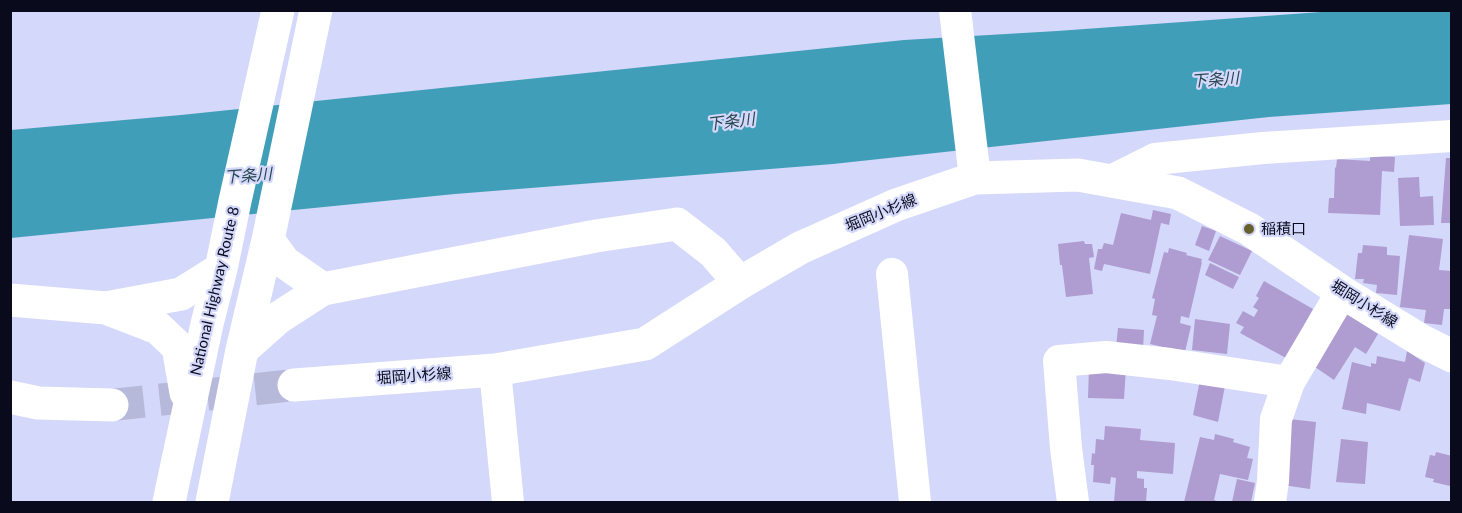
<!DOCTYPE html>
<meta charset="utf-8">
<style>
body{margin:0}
#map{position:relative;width:1462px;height:513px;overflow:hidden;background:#d4d8fa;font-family:Lato,sans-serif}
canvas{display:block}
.frame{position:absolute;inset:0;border:12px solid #0a0a1d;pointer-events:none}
</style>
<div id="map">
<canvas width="1462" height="513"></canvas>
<div class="frame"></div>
</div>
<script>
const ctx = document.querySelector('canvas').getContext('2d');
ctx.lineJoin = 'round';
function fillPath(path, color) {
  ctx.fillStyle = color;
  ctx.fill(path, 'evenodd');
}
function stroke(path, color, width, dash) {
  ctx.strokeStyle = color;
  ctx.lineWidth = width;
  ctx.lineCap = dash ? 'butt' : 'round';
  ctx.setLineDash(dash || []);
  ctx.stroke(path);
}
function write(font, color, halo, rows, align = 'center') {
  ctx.font = font + ' Lato,"Noto Sans JP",sans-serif';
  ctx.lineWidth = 4.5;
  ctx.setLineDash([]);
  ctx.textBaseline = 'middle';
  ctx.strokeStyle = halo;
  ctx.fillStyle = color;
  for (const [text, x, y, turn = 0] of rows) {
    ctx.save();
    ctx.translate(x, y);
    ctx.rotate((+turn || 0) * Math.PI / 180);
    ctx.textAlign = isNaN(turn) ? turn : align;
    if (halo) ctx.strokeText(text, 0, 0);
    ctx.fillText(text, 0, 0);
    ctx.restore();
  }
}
const water = new Path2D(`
 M1335,11H1451V104L1269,117L833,164L455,194L11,238V130L181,115L904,40L1057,31Z`);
const building = new Path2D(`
 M1370,156L1395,157L1394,172L1382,171L1380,215L1328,213L1329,198H1334L1335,167L1336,168L1337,159L1370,161Z
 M1446,158H1452V223H1441Z
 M1419,177L1420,197L1433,196L1434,225L1400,226L1398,178Z
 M1153,210L1171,214L1169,225L1161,223L1150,274L1104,264L1102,271L1094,269L1098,249H1102L1104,243L1113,245L1121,213L1151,220Z
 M1202,226L1216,231L1209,251L1195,245Z
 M1409,235L1443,239L1439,270L1452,271V309H1444L1442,325L1424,323L1426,310L1400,307Z
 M1220,236L1252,251L1240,275L1208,260Z
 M1084,241L1085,244H1092L1094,257L1089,258L1093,294L1066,297L1062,265H1060L1058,244Z
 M1363,245L1387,247V255L1400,256L1397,295L1376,293L1377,285L1363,283L1364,279H1355L1358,253H1362Z
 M1169,248L1187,253L1186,255L1202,259L1201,262H1202L1189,318L1181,316L1180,323L1191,326L1185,352L1150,344L1157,316L1152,315L1155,299L1152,298L1164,252L1168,253Z
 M1210,263L1239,277L1233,289L1205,275Z
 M1264,281L1313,309L1286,358L1240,333L1244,327L1236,323L1243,311L1254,317L1258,310L1253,307L1259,298L1256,296Z
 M1345,313L1378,334L1366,354L1355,347L1334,380L1312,365Z
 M1195,319L1230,324L1227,354L1192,350Z
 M1118,328L1144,330L1143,350L1116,348Z
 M1407,351L1425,363L1420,382L1409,378L1400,411L1367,403L1366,414L1342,409L1352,362L1371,367V363L1376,364L1377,356L1405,362Z
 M1089,367L1126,368L1124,399L1088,398Z
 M1200,380L1225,386L1218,422L1193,415Z
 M1289,419L1316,422L1310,489L1283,485Z
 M1105,426L1141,429L1140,440L1175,443L1173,474L1137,471V478L1144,479V488H1147L1146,502H1114L1116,478L1111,477L1110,484L1093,482L1094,465H1091L1092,453L1095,454L1096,439L1104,440Z
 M1215,434L1234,439L1233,442L1250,447L1247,458L1253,459L1248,480L1220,474L1214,500L1220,502H1184L1200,437L1214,440Z
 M1341,439L1368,442L1365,484L1336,482Z
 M1436,452L1452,456V479L1450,486L1433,482L1434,479L1425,477L1430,455L1435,456Z
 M1237,479L1255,483L1251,502H1232Z`);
const minorTunnel = new Path2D(`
 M112,405L294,385`);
const minor = new Path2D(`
 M955,10L975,178
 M1111,181L1155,159L1263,148L1452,136
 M892,274L915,502
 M495,370L508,502
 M1073,502L1066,448L1059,361L1106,357L1170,364L1289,382
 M1270,502L1273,481L1276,419L1289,382L1342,292`);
const major = new Path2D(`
 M294,385L495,370L645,344L740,283L800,248L896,205L975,178L1078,175L1178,193L1249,229L1342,292L1422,341L1452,356
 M10,397L38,403L112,405`);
const highway = new Path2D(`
 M268,240L284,262L323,289
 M10,300L106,308L181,294L221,269
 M106,308L158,328L178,347L186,393
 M242,350L278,318L323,289L596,236L677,224L713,252L740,283
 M169,502L207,324L221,269L235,201L278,10
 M212,502L242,350L268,240L316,10`);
const markers = [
 [1249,229,6,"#68602c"]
];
const streetNames = [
 ["堀岡小杉線",881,213,-22],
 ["National Highway Route 8",215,291,-77],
 ["堀岡小杉線",1364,304,32],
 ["堀岡小杉線",414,376,-4]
];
const poiNames = [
 ["稲積口",1261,229]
];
const waterNames = [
 ["下条川",1215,80,-4],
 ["下条川",731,122,-7],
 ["下条川",248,176,-4]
];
fillPath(water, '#419eb9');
fillPath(building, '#af9cd1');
stroke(minorTunnel, '#b6b9d9', 32, [32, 16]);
stroke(minor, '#fff', 32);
stroke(major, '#fff', 33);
stroke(highway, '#fff', 33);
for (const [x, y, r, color] of markers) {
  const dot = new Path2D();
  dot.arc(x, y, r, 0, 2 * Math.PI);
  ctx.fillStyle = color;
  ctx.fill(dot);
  stroke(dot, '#d4d8fa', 2);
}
write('15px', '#0a0a1d', '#d4d8fa', streetNames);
write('15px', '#0a0a1d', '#d4d8fa', poiNames, 'left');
write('italic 16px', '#29464f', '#d4d8fa', waterNames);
</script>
